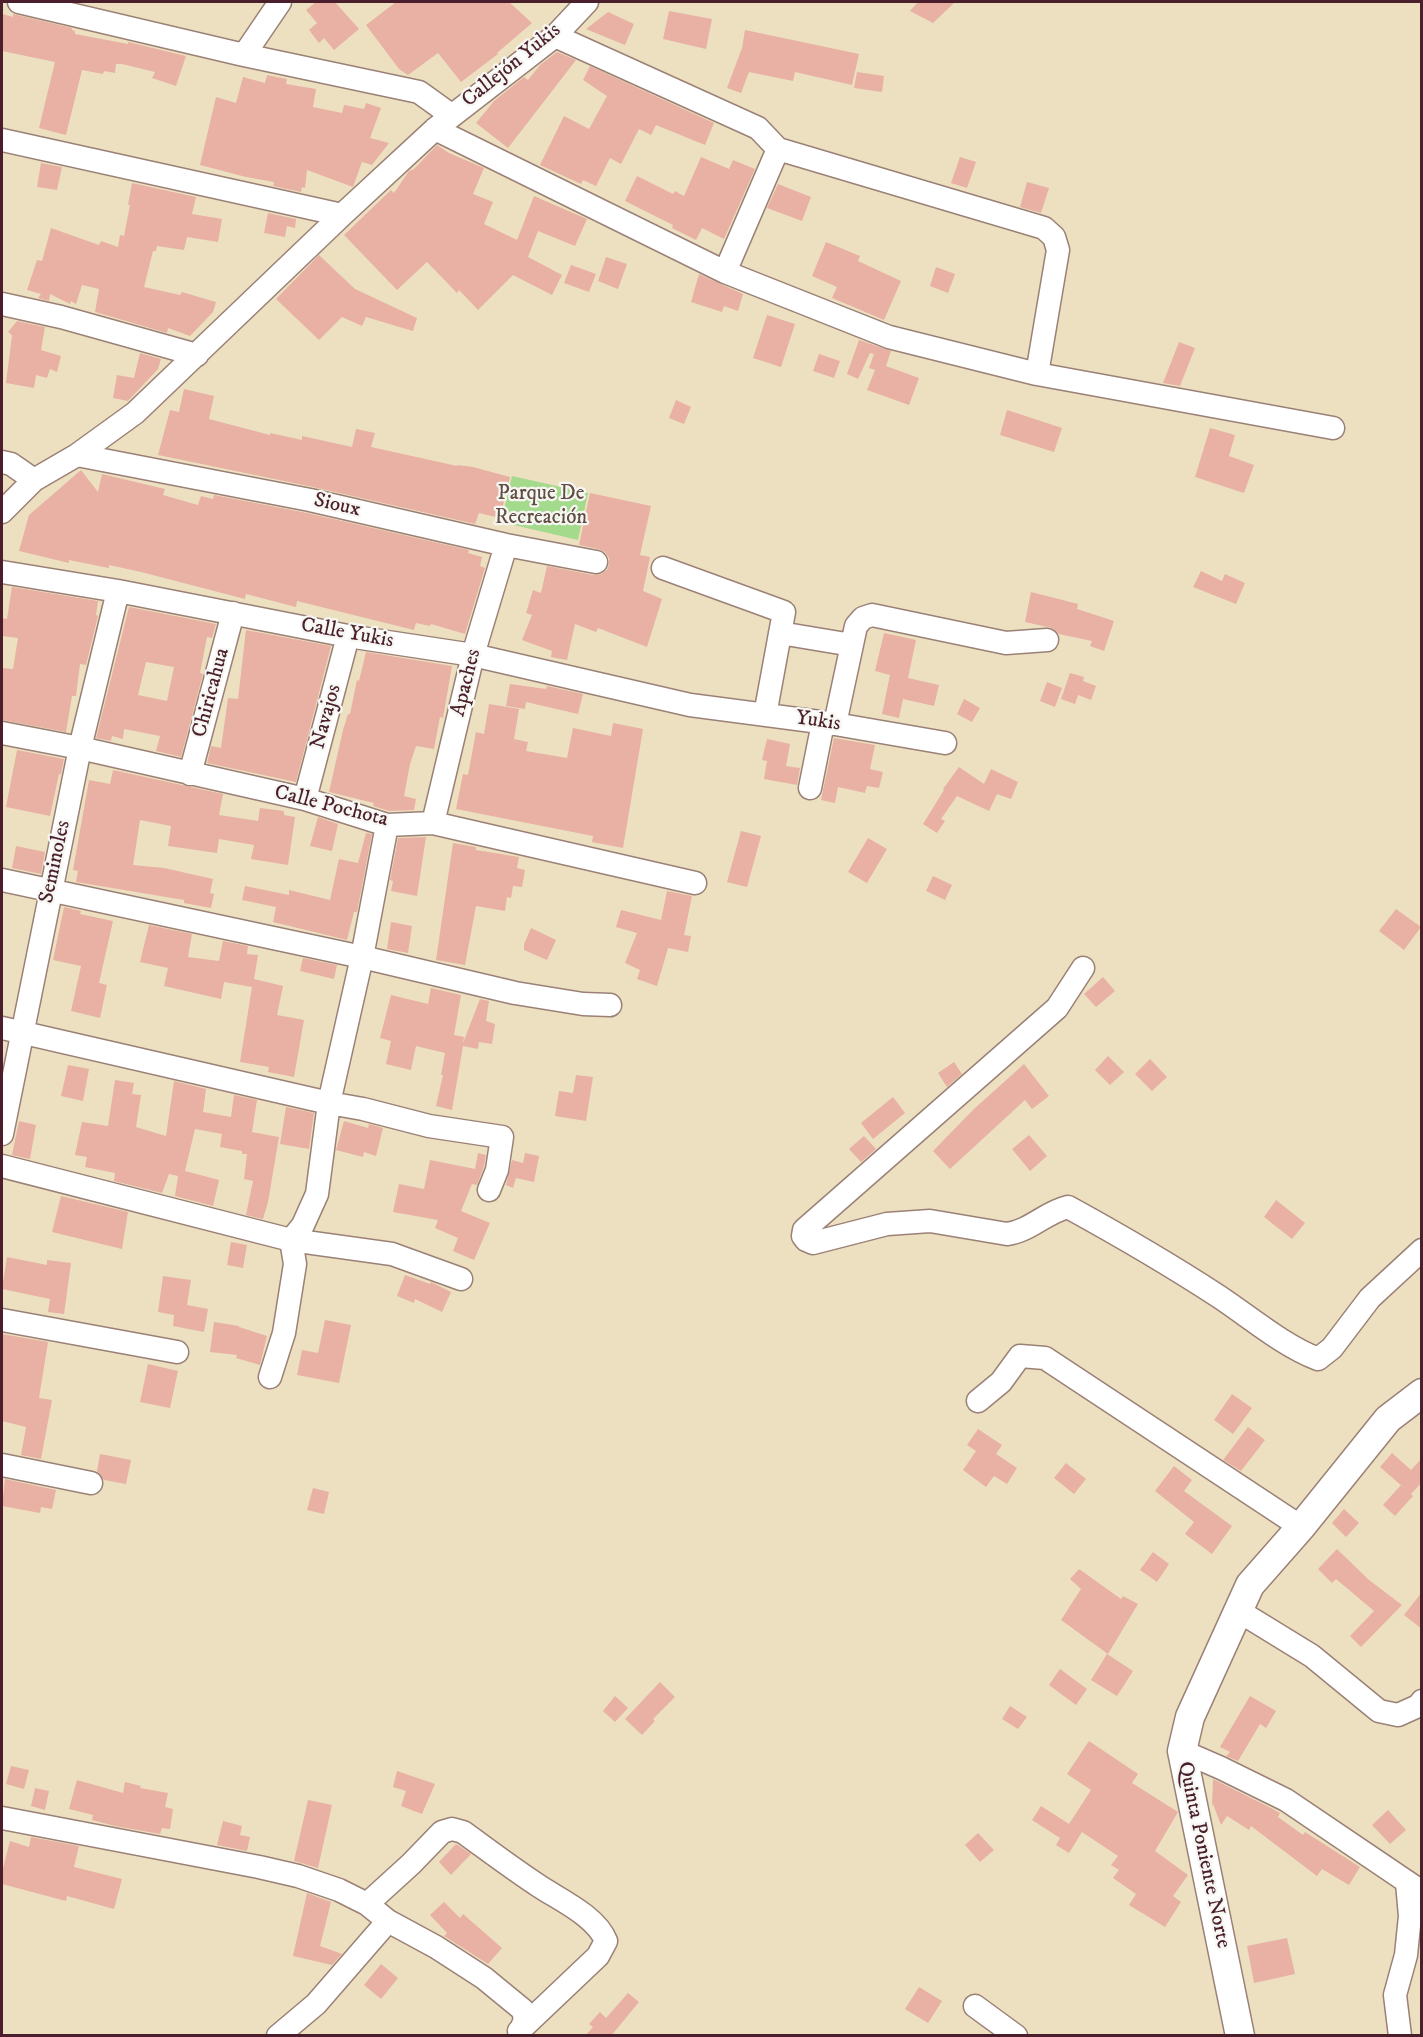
<!DOCTYPE html>
<meta charset="utf-8">
<style>
body{margin:0}
#map{position:relative;width:1423px;height:2037px;overflow:hidden;background:#ece0c1;font-family:"IM FELL DW Pica",serif}
canvas{display:block}
.frame{position:absolute;inset:0;border:3px solid #4a1f2b;pointer-events:none}
</style>
<div id="map">
<canvas width="1423" height="2037"></canvas>
<div class="frame"></div>
</div>
<script>
const ctx = document.querySelector('canvas').getContext('2d');
ctx.lineJoin = 'round';
function fillPath(path, color) {
  ctx.fillStyle = color;
  ctx.fill(path, 'evenodd');
}
function stroke(path, color, width, dash) {
  ctx.strokeStyle = color;
  ctx.lineWidth = width;
  ctx.lineCap = dash ? 'butt' : 'round';
  ctx.setLineDash(dash || []);
  ctx.stroke(path);
}
function write(font, color, halo, rows, align = 'center') {
  ctx.font = font + ' "IM FELL DW Pica",serif';
  ctx.lineWidth = 4.5;
  ctx.setLineDash([]);
  ctx.textBaseline = 'middle';
  ctx.strokeStyle = halo;
  ctx.fillStyle = color;
  for (const [text, x, y, turn = 0] of rows) {
    ctx.save();
    ctx.translate(x, y);
    ctx.rotate((+turn || 0) * Math.PI / 180);
    ctx.textAlign = isNaN(turn) ? turn : align;
    if (halo) ctx.strokeText(text, 0, 0);
    ctx.fillText(text, 0, 0);
    ctx.restore();
  }
}
const green = new Path2D(`
 M512,476L588,493L578,540L501,522Z`);
const building = new Path2D(`
 M316,2H335L359,29L334,50L324,38L319,43L309,30L317,23L306,10Z
 M396,2H509L532,23L497,53L498,54L461,82L438,53L408,75L399,69L366,25Z
 M918,2H955L933,23L910,11Z
 M669,11L712,19L706,49L663,39Z
 M608,12L634,24L625,45L586,29Z
 M2,14L13,17V14L72,28V30L75,31V34L128,44V42L186,56L176,86L152,78L155,72L122,64H116L115,73L104,71L103,74L82,70L66,135L39,128L55,62L2,51Z
 M745,30L859,54L852,85L795,72L793,81L749,72L741,93L727,88L742,48Z
 M557,52L576,60L508,148L476,123L494,101L524,77L528,80L540,65Z
 M590,66L714,123L705,145L656,125L651,135L639,129L621,164L610,158L596,186L583,180L581,184L540,165L564,116L589,129L607,96L583,80Z
 M857,72L884,76L882,92L854,88Z
 M267,75L287,79L286,84L316,89L313,107L342,113L344,105L364,109L366,103L381,108L370,138L389,143L372,165L362,162L353,187L307,170L305,188L302,187L301,192L273,186L274,182L246,177L200,165L216,97L236,103L243,77L265,83Z
 M437,145L449,153L484,168L473,194L493,202L484,224L517,240L534,196L587,219L575,246L538,231L528,257L562,275L552,295L513,275L478,310L459,290L457,293L427,262L397,290L344,235L391,190L394,193L409,171L414,169Z
 M701,157L729,169L733,160L755,169L724,239L702,228L696,240L672,228L673,225L625,201L637,176L673,194L675,191L684,196Z
 M960,157L976,162L967,188L951,183Z
 M41,163L62,167L57,190L37,187Z
 M1027,182L1049,188L1041,213L1020,207Z
 M132,183L196,197L192,214L222,219L218,242L187,237L184,250L157,246L156,251H153L144,287L180,295L182,292L216,302L213,312L190,336L168,328L167,333L95,312L99,289L82,285L76,304L71,301L70,304L50,294L49,301L38,298L41,294L27,290L37,260L42,261L51,228L99,245L101,241L118,247L120,235L124,236L130,205H128Z
 M778,184L811,197L802,221L767,208Z
 M268,213L296,219L295,228L287,226L285,237L264,233Z
 M826,242L860,256L858,261L901,281L884,320L832,298L837,287L812,276Z
 M319,255L355,289L417,318L413,331L366,317L362,326L342,317L319,340L276,299Z
 M606,257L627,264L618,289L598,281Z
 M571,265L596,274L589,292L564,283Z
 M936,267L955,274L948,293L930,286Z
 M699,274L743,294L738,311L724,306L722,312L691,302Z
 M767,315L795,324L781,367L753,358Z
 M17,321L45,327L41,350L61,356L57,372L50,369L47,378L36,375L34,388L6,383L12,335L8,332Z
 M859,340L891,351L886,366L919,378L909,405L867,390L875,370L869,368L874,354L870,353L858,379L847,374Z
 M1179,342L1195,348L1180,386L1163,383Z
 M140,353L161,359L158,369L128,401L113,398L117,375L134,378Z
 M819,354L840,361L834,378L813,371Z
 M184,389L214,396L209,419L270,435V433L302,440V436L352,447L356,429L375,433L371,447L457,466V465L473,467L510,477L500,518L479,513L475,524L313,487L158,455L170,410L179,412Z
 M676,400L691,407L684,424L669,418Z
 M1007,410L1062,428L1054,452L1000,435Z
 M1210,428L1235,435L1229,456L1254,465L1244,493L1195,477Z
 M81,470L98,492L102,474L165,489L163,495L198,505L201,496L213,499L214,495L307,513L469,550L468,553L482,557L480,566L485,568L465,634L431,624L430,626L416,623L414,630L297,601L296,607L246,594L245,599L141,572L109,565V568L69,560V563L19,551L29,515Z
 M590,493L651,506L640,555L650,557L643,591L662,599L647,647L598,628L596,632L575,624L567,660L551,657L552,651L522,640L532,615L526,613L533,590L541,593L547,566L593,575L601,574L607,570L609,564V558L605,552L598,549L579,545Z
 M1201,571L1222,581L1225,574L1245,583L1236,604L1193,587Z
 M12,587L98,601L96,615L98,616L86,665L80,664L76,696H72L66,732L2,720V668L13,669L18,638L2,636V618L7,619Z
 M1031,592L1078,604L1077,609L1114,621L1104,651L1090,646L1092,641L1059,634L1052,628L1025,622Z
 M129,607L216,624L212,638L207,637L200,673L203,674L181,757L156,751L160,736L124,729L123,739L112,736L111,741L96,738ZM146,662L174,667L167,701L138,695Z
 M246,630L331,646L296,782L207,763L211,746L221,748L228,698L238,699Z
 M884,633L916,640L908,678L939,685L934,706L903,699L899,718L882,714L890,675L875,671Z
 M366,652L452,666L443,718L440,717L434,749L416,746L410,764L404,796L416,799L414,810L389,811L373,806L374,803L329,792L343,730L348,714H350L357,680L359,681Z
 M1070,673L1084,677L1083,681L1096,686L1091,700L1078,695L1075,704L1061,699Z
 M1047,682L1062,688L1055,707L1040,701Z
 M510,684L546,689L547,686L583,694L578,714L526,702L525,709L506,706Z
 M964,699L980,708L972,722L957,714Z
 M489,704L519,709L514,739L528,742L526,751L567,758L573,728L611,736L613,723L643,729L623,848L592,842L593,836L456,809L463,774L468,775L476,732L484,734Z
 M834,738L875,745L870,769L883,772L879,788L867,786L865,793L838,787L835,803L821,800Z
 M767,739L790,744L786,766L800,768L797,785L764,779L767,761L762,760Z
 M17,750L64,759L61,774H59L50,816L6,807Z
 M959,767L984,784L991,769L1018,782L1011,799L997,794L989,811L957,796L941,819L945,821L937,833L923,824L944,790L943,789Z
 M113,770L223,794L219,815L258,821L260,808L284,811V815L295,817L288,865L251,859L254,845L219,839L217,853L168,846L171,826L140,820L133,865L164,868L213,879L210,893L214,894L211,908L184,903V900L76,882L78,871L73,870L89,780L110,784Z
 M318,817L338,824L332,851L310,846Z
 M741,831L761,836L747,887L727,882Z
 M366,833L372,834L357,912H354L347,940L273,922L276,907L242,900L245,886L289,895V890L330,900L339,859L358,863Z
 M426,837L417,896L391,891L393,881L390,880L398,838Z
 M868,838L887,849L867,883L848,872Z
 M453,843L476,847V850L519,857L517,868L525,870L522,887L513,886L511,898L507,897L505,911L476,906L465,965L436,960Z
 M16,846L45,852L41,874L12,868Z
 M933,876L952,885L945,900L926,891Z
 M667,891L692,896L684,935L691,936L688,952L668,948L657,986L637,979L640,970L625,963L637,933L616,927L621,910L661,920Z
 M64,907L81,911L80,914L113,921L99,983L107,985L100,1018L71,1011L81,966L53,960Z
 M1396,909L1421,927L1404,950L1379,931Z
 M391,922L412,926L408,953L387,949Z
 M149,925L192,934L188,957L219,961L223,941L248,946L247,954L258,955L254,979L283,986L277,1015L304,1020L294,1077L268,1072L269,1067L240,1062L252,987L224,982L221,999L164,986L168,968L140,962Z
 M531,928L556,940L547,960L524,950V944Z
 M303,958L337,965L334,979L300,971Z
 M1103,977L1115,991L1096,1007L1084,994Z
 M431,988L461,995L454,1035L464,1037L463,1043L480,999L489,1001L486,1021L495,1024L492,1044L479,1042L478,1049L463,1046L452,1110L436,1106L443,1075H441L445,1053L416,1046L411,1070L386,1064L391,1041L380,1038L391,995L428,1004Z
 M1108,1056L1124,1072L1110,1085L1095,1070Z
 M1150,1059L1167,1077L1152,1091L1135,1074Z
 M954,1062L962,1074L947,1087L938,1073Z
 M1024,1064L1049,1096L1032,1109L1025,1100L950,1169L933,1151L974,1109Z
 M68,1065L89,1069L83,1101L61,1096Z
 M576,1075L593,1077L586,1121L555,1116L559,1091L573,1093Z
 M115,1080L134,1083L132,1094L141,1095L136,1127L166,1136L174,1081L206,1089L203,1112L231,1117L234,1095L257,1100L252,1132L279,1137L268,1202L263,1219L246,1215L253,1181L244,1179L247,1154H242V1151L220,1147L222,1134L195,1129L185,1171L219,1180L213,1206L175,1196L178,1176L169,1174L162,1193L114,1181L115,1173L85,1167L87,1157L75,1155L82,1122L108,1126Z
 M893,1097L905,1113L873,1139L861,1123Z
 M286,1107L314,1113L309,1149L280,1144Z
 M19,1121L36,1125L30,1159L12,1155Z
 M344,1121L368,1128L369,1124L383,1128L376,1156L364,1152L363,1157L336,1150Z
 M1029,1135L1047,1156L1030,1171L1012,1149Z
 M864,1136L876,1149L861,1162L849,1149Z
 M478,1153L486,1155L484,1166L477,1185L472,1184L461,1211L490,1223L474,1260L453,1251L458,1238L435,1228L438,1220L393,1212L399,1184L424,1189L430,1160L475,1169Z
 M525,1153L539,1156L534,1182L516,1178L513,1188L506,1185L512,1160L523,1163Z
 M61,1196L128,1212L122,1249L52,1232Z
 M1276,1200L1305,1223L1292,1239L1264,1217Z
 M231,1242L247,1245L243,1268L227,1265Z
 M7,1257L47,1265V1260L71,1263L64,1314L48,1312L50,1299L2,1289Z
 M405,1275L430,1284L431,1282L451,1292L442,1312L415,1299L414,1303L397,1296Z
 M163,1276L191,1280L187,1305L208,1309L204,1332L173,1326L174,1315L158,1312Z
 M325,1320L351,1325L339,1383L297,1375L302,1350L318,1353Z
 M214,1322L239,1326V1327L267,1336L260,1365L236,1358L237,1355L210,1352Z
 M2,1334L48,1342L39,1398L52,1400L41,1459L21,1455L26,1427L2,1421Z
 M148,1364L178,1371L170,1408L140,1402Z
 M1232,1394L1252,1408L1233,1434L1214,1420Z
 M1248,1427L1265,1440L1241,1471L1223,1460Z
 M978,1429L1002,1445L996,1454L1017,1468L1007,1484L994,1476L986,1487L963,1470L976,1451L967,1445Z
 M1392,1453L1411,1470L1422,1458V1482L1411,1494L1380,1467Z
 M100,1454L131,1460L126,1484L104,1480L97,1471Z
 M1066,1463L1086,1479L1074,1494L1054,1478Z
 M1174,1466L1192,1480L1184,1491L1232,1526L1212,1554L1185,1534L1194,1522L1155,1491Z
 M5,1479L56,1490L52,1509L41,1507L40,1513L2,1506Z
 M1401,1485L1413,1496L1395,1516L1383,1505Z
 M313,1488L329,1492L324,1514L307,1510Z
 M1344,1509L1359,1523L1346,1537L1332,1523Z
 M1337,1549L1369,1580L1402,1605L1361,1647L1350,1636L1374,1611L1336,1579L1332,1583L1318,1569Z
 M1153,1552L1169,1564L1157,1582L1140,1570Z
 M1079,1569L1121,1599L1123,1596L1138,1604L1108,1654L1061,1620L1081,1589L1070,1579Z
 M1422,1592V1629L1404,1615Z
 M1107,1654L1133,1671L1117,1696L1091,1680Z
 M1060,1669L1087,1689L1076,1705L1049,1685Z
 M660,1682L675,1697L653,1719L655,1721L642,1735L625,1719Z
 M615,1696L628,1708L615,1722L603,1711Z
 M1250,1696L1276,1711L1266,1728L1260,1724L1238,1761L1226,1756L1230,1752L1220,1747Z
 M1010,1706L1027,1717L1018,1729L1002,1719Z
 M1089,1741L1138,1774L1132,1783L1178,1812L1155,1851L1188,1875L1173,1896L1181,1902L1165,1927L1129,1905L1136,1894L1113,1878L1119,1870L1111,1865L1118,1856L1082,1832L1069,1853L1056,1845L1060,1838L1032,1820L1041,1806L1069,1824L1091,1790L1067,1774Z
 M11,1766L29,1770L24,1789L6,1784Z
 M397,1771L435,1784L422,1814L401,1806L406,1791L393,1787Z
 M1213,1779L1271,1808L1280,1813L1278,1817L1303,1835L1305,1832L1360,1867L1349,1885L1322,1869L1317,1876L1251,1826L1249,1830L1227,1816L1221,1825L1213,1804L1212,1806Z
 M77,1780L123,1793L125,1782L141,1786L140,1788L168,1793L165,1807L173,1809L170,1829L162,1828L160,1834L115,1826L92,1820L93,1815L69,1809Z
 M35,1788L49,1791L45,1810L31,1806Z
 M308,1800L332,1805L318,1868L294,1861Z
 M1388,1810L1406,1830L1390,1844L1372,1825Z
 M223,1821L242,1826L240,1835L250,1837L247,1851L217,1845Z
 M978,1833L994,1850L980,1862L965,1845Z
 M31,1837L79,1846L74,1867L122,1879L114,1909L67,1896L66,1901L2,1884V1872L10,1841L29,1847Z
 M456,1844L471,1854L451,1875L439,1862Z
 M307,1893L331,1902L320,1946L342,1954L332,1965L293,1956Z
 M444,1902L460,1918L463,1914L502,1948L488,1964L444,1936L447,1933L430,1915Z
 M1287,1938L1295,1974L1254,1983L1247,1946Z
 M381,1964L398,1978L381,1999L364,1985Z
 M919,1987L942,2001L928,2023L905,2009Z
 M628,1993L639,2002L611,2036H585L593,2027L589,2024L600,2012L606,2018Z`);
const minor = new Path2D(`
 M19,2L244,55L419,92L451,115
 M555,36L758,128L778,149L1044,228L1054,237L1058,250L1037,374
 M244,55L280,2
 M435,129L725,272L889,337L1037,374L1333,428
 M2,140L342,215
 M725,272L778,149
 M2,304L61,317L197,355
 M77,455L310,500L506,545L596,562
 M2,462L11,464L34,480
 M2,512L34,480L77,455L135,413L342,215L435,129L555,36L587,2
 M663,568L784,612L765,715
 M2,572L118,591L348,636L473,655L690,705L835,724L945,743
 M780,633L852,645
 M835,724L856,626L863,618L872,615L1006,643L1047,640
 M2,733L80,748L305,799L387,825L433,823L695,883
 M190,774L233,613
 M810,788L823,723
 M305,799L348,636
 M433,823L473,655L506,545
 M2,880L362,957L515,993L583,1004L610,1005
 M1083,968L1057,1008L804,1230L803,1236L806,1240L813,1243L887,1224L930,1221L1007,1234C1030,1231 1046,1212 1068,1207C1119,1235 1169,1264 1218,1296C1250,1317 1282,1345 1318,1359L1332,1348L1370,1298L1422,1250
 M2,1028L329,1103L363,1109L429,1126L502,1137L497,1170L489,1190
 M2,1134L80,748L118,591
 M2,1166L291,1240L392,1254L461,1279
 M2,1320L177,1352
 M270,1377L284,1333L295,1264L291,1240L303,1225L317,1194L329,1103L362,957L387,825
 M978,1401L1001,1382L1020,1356L1045,1358L1301,1527
 M2,1465L91,1483
 M1237,1610L1312,1656L1379,1711L1398,1715L1418,1706L1422,1701
 M1182,1751L1221,1768L1286,1800L1422,1892
 M2,1818L259,1867L298,1876L339,1890L367,1904L388,1921L436,1947L484,1978L523,2010L525,2020L521,2029
 M367,1904L411,1864L442,1832L452,1829L463,1832C488,1850 513,1869 539,1886C560,1900 596,1916 606,1941L598,1956L519,2031
 M975,2006L1016,2036
 M278,2036L316,2004L388,1921
 M1400,2036L1395,1995L1406,1955L1410,1916L1407,1883`);
const tertiary = new Path2D(`
 M1240,2036L1182,1751L1190,1717L1250,1585L1301,1527L1388,1419L1422,1393`);
const streetNames = [
 ["Callejón Yukis",512,66,-39],
 ["Sioux",337,506,13],
 ["Calle Yukis",347,634,10],
 ["Apaches",467,683,-76],
 ["Chiricahua",212,693,-75],
 ["Navajos",327,717,-75],
 ["Yukis",818,722,8],
 ["Calle Pochota",331,807,14],
 ["Seminoles",56,862,-78],
 ["Quinta Poniente Norte",1203,1855,78]
];
const parkNames = [
 ["Parque De",541,495],
 ["Recreación",541,519]
];
fillPath(green, '#a4da8b');
fillPath(building, '#e8b1a3');
stroke(minor, '#9b8076', 25);
stroke(tertiary, '#9b8076', 31);
stroke(minor, '#fff', 22);
stroke(tertiary, '#fff', 28);
write('21px', '#4a1f2b', '#f6f6f2', streetNames);
write('21px', '#604e43', '#f6f6f2', parkNames);
</script>
